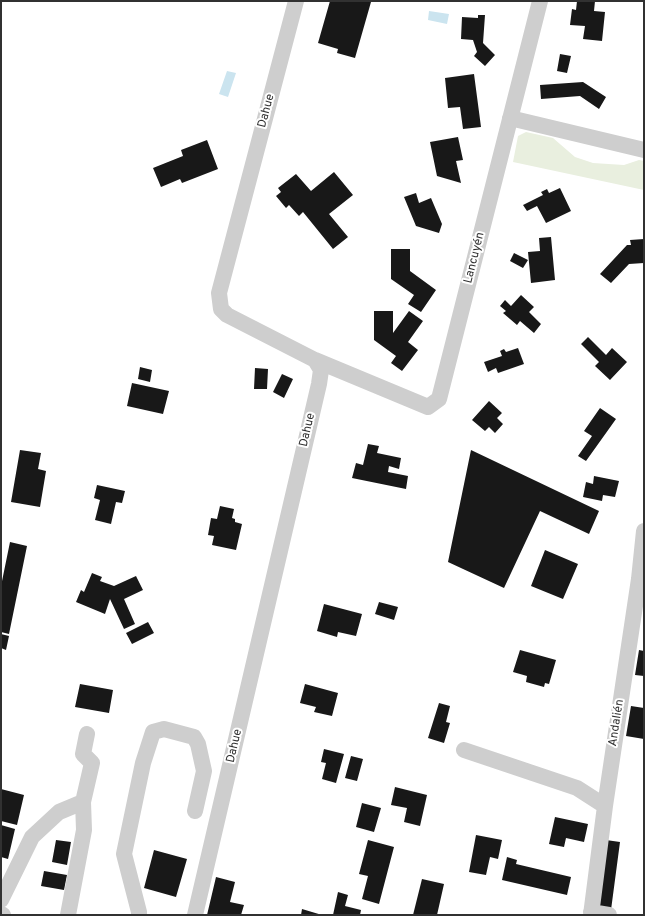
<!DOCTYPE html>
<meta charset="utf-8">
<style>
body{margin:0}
#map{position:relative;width:645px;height:916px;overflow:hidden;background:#fff;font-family:Overpass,sans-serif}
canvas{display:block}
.frame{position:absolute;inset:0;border:2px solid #313131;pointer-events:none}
</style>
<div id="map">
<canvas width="645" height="916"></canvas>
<div class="frame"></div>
</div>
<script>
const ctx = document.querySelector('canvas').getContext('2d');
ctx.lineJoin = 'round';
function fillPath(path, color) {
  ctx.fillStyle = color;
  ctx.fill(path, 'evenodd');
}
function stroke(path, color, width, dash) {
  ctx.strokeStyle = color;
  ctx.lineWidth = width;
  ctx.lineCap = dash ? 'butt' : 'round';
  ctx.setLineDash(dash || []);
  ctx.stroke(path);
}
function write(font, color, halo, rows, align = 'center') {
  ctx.font = font + ' Overpass,sans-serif';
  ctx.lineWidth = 4;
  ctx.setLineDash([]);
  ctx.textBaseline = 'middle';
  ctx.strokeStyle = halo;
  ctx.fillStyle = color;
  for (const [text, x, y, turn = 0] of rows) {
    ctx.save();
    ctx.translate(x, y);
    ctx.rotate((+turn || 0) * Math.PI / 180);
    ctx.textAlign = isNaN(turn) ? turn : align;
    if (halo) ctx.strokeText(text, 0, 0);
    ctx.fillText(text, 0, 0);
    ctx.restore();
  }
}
const green = new Path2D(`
 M526,132L553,138L575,157L593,163L624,165L639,160L644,161V190L513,162L518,136Z`);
const water = new Path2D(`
 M429,11L449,14L447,24L428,20Z
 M227,71L236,73L228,97L219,94Z`);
const building = new Path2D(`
 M330,1L371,2L355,58L337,53L338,49L318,43Z
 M577,1H595L594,11L605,12L602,41L583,39L585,26L570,25L572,9L576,10Z
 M478,15H485L483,43L495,55L485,66L474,56L477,52L473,40L461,39L462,17L478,18Z
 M560,54L571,56L567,73L557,71Z
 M474,74L481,127L463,129L460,107L448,108L445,78Z
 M583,82L606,97L599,109L580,96L541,99L540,85Z
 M458,137L463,160L456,161L461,183L437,176L430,142Z
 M207,140L218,169L182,183L180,179L161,187L153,168L183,156L181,150Z
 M334,172L353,195L329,214L348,237L333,249L303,212L299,216L289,205L286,208L276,196L281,192L278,188L296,174L311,191Z
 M560,188L571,211L546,223L537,206L527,211L523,205L543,195L541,192L547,189L549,193Z
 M416,193L419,203L431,198L442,224L439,233L416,226L404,197Z
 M551,237L555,280L531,283L528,252L540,251L539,238Z
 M644,239V263L629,264L611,283L600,274L627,245H631L630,240Z
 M391,249H410V271L436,290L421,312L408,304L414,295L391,279Z
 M514,253L528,260L523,268L510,261Z
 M521,295L534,307L529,312L541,324L534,333L520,321L517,325L503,313L506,311L500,306L505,300L511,306Z
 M374,311H393V333L409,311L423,321L408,342L418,350L402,371L391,363L396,356L374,340Z
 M588,337L606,355L612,348L627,362L610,380L595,366L599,362L581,344Z
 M518,348L524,364L498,373L496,368L488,372L484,362L502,356L500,351L504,349L506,352Z
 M140,367L152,370L150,382L138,379Z
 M255,368L268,369L267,389H254Z
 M282,374L293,379L284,398L273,392Z
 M132,383L169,391L163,414L127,406Z
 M489,401L502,413L497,418L503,424L495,433L489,427L485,431L472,420Z
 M600,408L616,419L586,461L578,456L592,436L584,431Z
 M368,444L379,446L377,453L401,458L399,469L389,466L388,472L408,476L406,489L352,478L356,463L363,465Z
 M20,450L41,453L38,469L46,471L40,507L11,502Z
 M471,450L599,511L589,534L540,511L504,588L448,562Z
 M594,476L619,481L615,497L603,495L602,501L583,497L586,482L593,484Z
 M97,485L125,491L122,503L116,502L111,524L95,520L100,500L94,498Z
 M220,506L234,509L232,518L235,519V522L242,524L236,550L212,545L214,536L208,535L211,518L217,519Z
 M10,542L27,546L9,634L1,632V586Z
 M545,550L578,564L563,599L531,586Z
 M92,573L102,577L100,581L114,586L136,576L143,590L124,599L135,624L124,629L110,599L105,614L76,602L81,590L84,592Z
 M379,602L398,607L394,620L375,614Z
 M324,604L362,614L356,636L338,632L337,637L317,631Z
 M148,622L154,633L132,644L126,633Z
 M1,634L9,636L6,650L1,648Z
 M520,650L556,660L549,684L545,683L544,687L526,682L527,676L513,672Z
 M639,650L644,651V676L635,675Z
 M80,684L113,690L109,713L75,707Z
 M305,684L338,693L332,716L314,712L316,707L300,703Z
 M439,703L450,706L446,722L450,723L444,743L428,738Z
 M631,706L644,708V739L626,736Z
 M324,749L344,754L336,783L322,779L326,763L321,762Z
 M351,756L363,759L357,781L345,778Z
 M395,787L427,795L420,826L404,822L407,808L391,805Z
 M1,789L24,795L17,825L1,821Z
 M362,803L381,808L374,832L356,827Z
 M555,817L588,824L584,842L566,838L564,847L549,844Z
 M1,825L15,829L8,859L1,857Z
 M476,835L502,840L498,859L490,857L486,875L469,872Z
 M56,840L71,842L67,865L52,862Z
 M368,840L394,847L379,904L362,899L368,876L359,874Z
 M606,840L620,842L611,910L598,909Z
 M154,850L187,859L176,897L144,888Z
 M507,857L517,860L516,864L571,877L567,895L502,880Z
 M44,871L67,875L64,890L41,886Z
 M216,877L235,882L230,902L244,905L241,915H207Z
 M422,879L444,884L437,915H413Z
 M338,892L348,895L345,906L361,910L360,915H333Z
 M302,909L322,915H301Z`);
const minor = new Path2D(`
 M510,118L644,150
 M315,360L428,407L439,399L540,1
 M464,750L577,788L605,806
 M83,802L92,763L83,754L87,734
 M1,900L32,837L59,812L83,802L84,830L68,915
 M591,912L609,915
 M1,914L3,915
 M139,915V912L124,854L143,763L153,732L164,729L194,737L198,744L204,771L195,811
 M195,915L319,384L321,370L315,360L227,315L221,309L219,293L296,1
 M591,915L605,806L639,579L644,531`);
const streetNames = [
 ["Dahue",267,111,-75],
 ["Lancuyén",475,258,-76],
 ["Dahue",308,430,-77],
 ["Andalién",617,723,-81],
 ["Dahue",235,746,-77]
];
fillPath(green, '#e9efdf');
fillPath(water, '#cbe4ef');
fillPath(building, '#181818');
stroke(minor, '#cecece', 16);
write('12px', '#313131', '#fff', streetNames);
</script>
